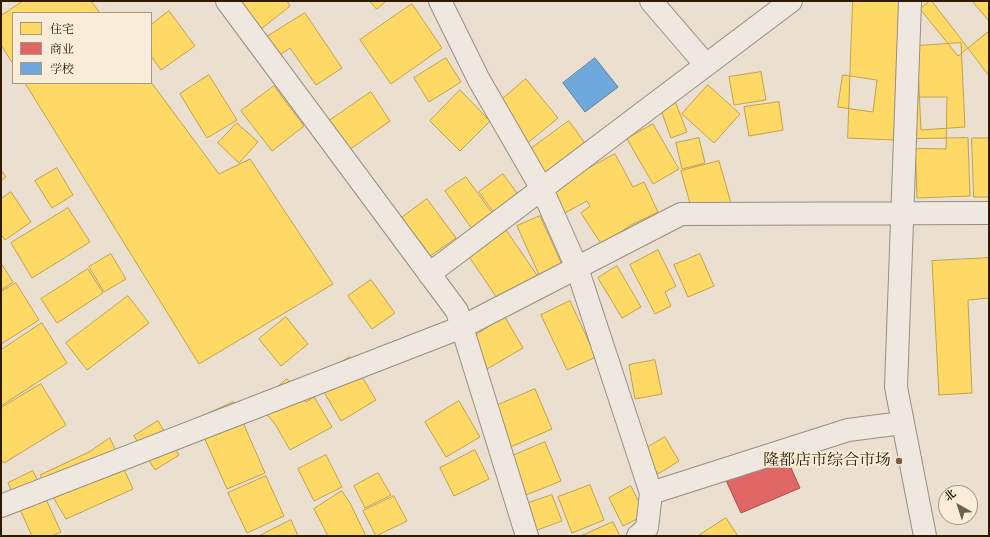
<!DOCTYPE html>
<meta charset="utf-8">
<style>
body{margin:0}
#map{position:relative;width:990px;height:537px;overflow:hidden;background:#ebe0d0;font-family:"Old Standard TT","Noto Serif SC",serif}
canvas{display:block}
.frame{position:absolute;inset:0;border:2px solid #2f1a00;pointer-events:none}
.legend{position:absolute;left:12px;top:12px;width:140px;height:72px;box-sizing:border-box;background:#f9edd9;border:1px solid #a89982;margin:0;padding:5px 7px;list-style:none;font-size:12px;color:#2f1a00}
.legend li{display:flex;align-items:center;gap:8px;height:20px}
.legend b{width:20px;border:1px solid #a89982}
.north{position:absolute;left:938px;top:485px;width:40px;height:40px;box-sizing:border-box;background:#f9edd9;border:1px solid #a89982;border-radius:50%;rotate:321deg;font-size:11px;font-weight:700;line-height:16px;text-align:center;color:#2f1a00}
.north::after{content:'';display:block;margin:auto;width:14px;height:18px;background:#715f49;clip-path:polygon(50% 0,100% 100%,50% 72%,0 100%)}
</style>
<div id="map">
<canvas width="990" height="537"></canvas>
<div class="frame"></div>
<ul class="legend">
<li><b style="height:11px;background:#ffd966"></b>住宅</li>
<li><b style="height:11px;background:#e06666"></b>商业</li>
<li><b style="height:11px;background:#6fa8dc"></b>学校</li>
</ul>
<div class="north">北</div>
</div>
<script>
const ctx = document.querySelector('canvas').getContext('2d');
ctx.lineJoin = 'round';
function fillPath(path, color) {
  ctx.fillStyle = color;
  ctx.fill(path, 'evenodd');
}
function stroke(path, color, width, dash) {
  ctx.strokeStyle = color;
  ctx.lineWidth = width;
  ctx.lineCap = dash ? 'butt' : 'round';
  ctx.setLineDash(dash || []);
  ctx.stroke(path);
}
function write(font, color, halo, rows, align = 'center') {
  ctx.font = font + ' "Old Standard TT","Noto Serif SC",serif';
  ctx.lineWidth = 4;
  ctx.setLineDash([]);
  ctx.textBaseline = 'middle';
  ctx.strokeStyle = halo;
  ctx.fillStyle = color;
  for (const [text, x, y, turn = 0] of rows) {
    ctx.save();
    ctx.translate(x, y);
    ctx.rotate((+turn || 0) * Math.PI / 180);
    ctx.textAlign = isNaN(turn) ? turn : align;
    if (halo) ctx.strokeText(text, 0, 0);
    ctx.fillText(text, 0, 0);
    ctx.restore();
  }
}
const homes = new Path2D(`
 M23,1H91L100,13H13V64L1,45V16Z
 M238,1H287L290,6L261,29Z
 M370,1H386L377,9Z
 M853,1H899L894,140L848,138Z
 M930,1H972L989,21V31L958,56L920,9Z
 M932,1H989V76L958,35Z
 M412,4L442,48L391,84L360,40Z
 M169,11L195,46L161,70L151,56V25Z
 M305,13L342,68L316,85L290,48L266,64L254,45Z
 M961,43L965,127L921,130L917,46Z
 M446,58L461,82L429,102L414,78Z
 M761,72L766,100L734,105L729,77Z
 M209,75L237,120L207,138L180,94Z
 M843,75L877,80L873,112L838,107Z
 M526,79L558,118L524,146L492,108Z
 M151,82L219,174L250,159L333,284L199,364L25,83Z
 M708,85L740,114L714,143L682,114Z
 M274,86L304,126L272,151L241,111Z
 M460,90L490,121L460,151L430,121Z
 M371,92L390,121L349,150L329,121Z
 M917,97H947L946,149L902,148Z
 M675,101L687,132L671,138L660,107Z
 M779,102L783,130L749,136L744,107Z
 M569,121L589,149L546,181L525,153Z
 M237,123L258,142L239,163L218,143Z
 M653,124L679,169L653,184L627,139Z
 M699,138L705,163L682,169L676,143Z
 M968,138L970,196L917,198L915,139Z
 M972,138H989V197H974Z
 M615,154L633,187L644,182L658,212L631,225L602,245L581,213L590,206L587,201L559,216L546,192Z
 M719,161L731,203L693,214L681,171Z
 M57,168L73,195L52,208L35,181Z
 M1,170L6,177L1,181Z
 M503,174L522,200L497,217L479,192Z
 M466,177L495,217L475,233L445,191Z
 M11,192L31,222L5,240L1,234V199Z
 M427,199L456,238L420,263L392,225Z
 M68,208L90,242L32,278L11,243Z
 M540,216L563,267L540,277L517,226Z
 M506,230L541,281L503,307L468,255Z
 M658,250L676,286L665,292L671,306L655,314L630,265Z
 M111,254L126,279L104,292L89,267Z
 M700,254L714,286L688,297L674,265Z
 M989,258V298L968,300L972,393L939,395L932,261Z
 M1,263L13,282L1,290Z
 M617,266L641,307L622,318L598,278Z
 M88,269L103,293L57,323L41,299Z
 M371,280L395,313L372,329L348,296Z
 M16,283L39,320L1,344V292Z
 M128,296L149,323L87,370L66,343Z
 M570,301L596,357L567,370L541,315Z
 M286,317L308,344L281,366L259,339Z
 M505,317L523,348L487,369L469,339Z
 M42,323L67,363L1,406V350Z
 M350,357L376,400L341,421L315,377Z
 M655,360L662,394L635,399L629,365Z
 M287,379L306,402L314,397L332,427L290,450L275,424L258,404Z
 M41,384L66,425L4,463L1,459V408Z
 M535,389L552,429L499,452L482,412Z
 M459,401L480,437L446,457L425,422Z
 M234,402L265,473L227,489L196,419Z
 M158,421L179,455L155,470L134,436Z
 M665,437L679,461L658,474L643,450Z
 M110,438L133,489L66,519L40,475L89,452Z
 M545,442L561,481L526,495L510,457Z
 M475,450L489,479L454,496L440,468Z
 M326,455L342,487L314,501L298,469Z
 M33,471L61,532L52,536H32L8,483Z
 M378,473L391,495L365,508L354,486Z
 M266,476L284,516L247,533L228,493Z
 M590,485L604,520L572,533L558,497Z
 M631,486L645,515L623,526L609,498Z
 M342,491L350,503L366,536H328L314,509Z
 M552,495L562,521L526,534L517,507Z
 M394,496L407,521L376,536L363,511Z
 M726,518L738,536H698Z
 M291,520L298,536H259Z
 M613,522L620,536H581Z`);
const shops = new Path2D(`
 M783,450L800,488L741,513L724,476Z`);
const schools = new Path2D(`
 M595,58L618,87L585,112L563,83Z`);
const minor = new Path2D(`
 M227,1L457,311L527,536
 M440,1L479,80L542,189L577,268L651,493L647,528L638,536
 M651,1L706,65
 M910,1L896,387L925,536
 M429,274L791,1
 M651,493L848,430L902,423
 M1,506L462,327L681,214L989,213`);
const markers = [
 [899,461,4,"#715f49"]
];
const poiNames = [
 ["隆都店市综合市场",891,461]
];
fillPath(homes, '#ffd966');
stroke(homes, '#c1a047', 1);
fillPath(shops, '#e06666');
stroke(shops, '#ab4f47', 1);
fillPath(schools, '#6fa8dc');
stroke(schools, '#5c7d9a', 1);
stroke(minor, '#968e81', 24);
stroke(minor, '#eee8e0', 22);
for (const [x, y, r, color] of markers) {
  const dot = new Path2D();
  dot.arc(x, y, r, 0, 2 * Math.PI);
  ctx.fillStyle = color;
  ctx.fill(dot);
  stroke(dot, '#f9edd9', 1.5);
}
write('16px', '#2f1a00', '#f9edd9', poiNames, 'right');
</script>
